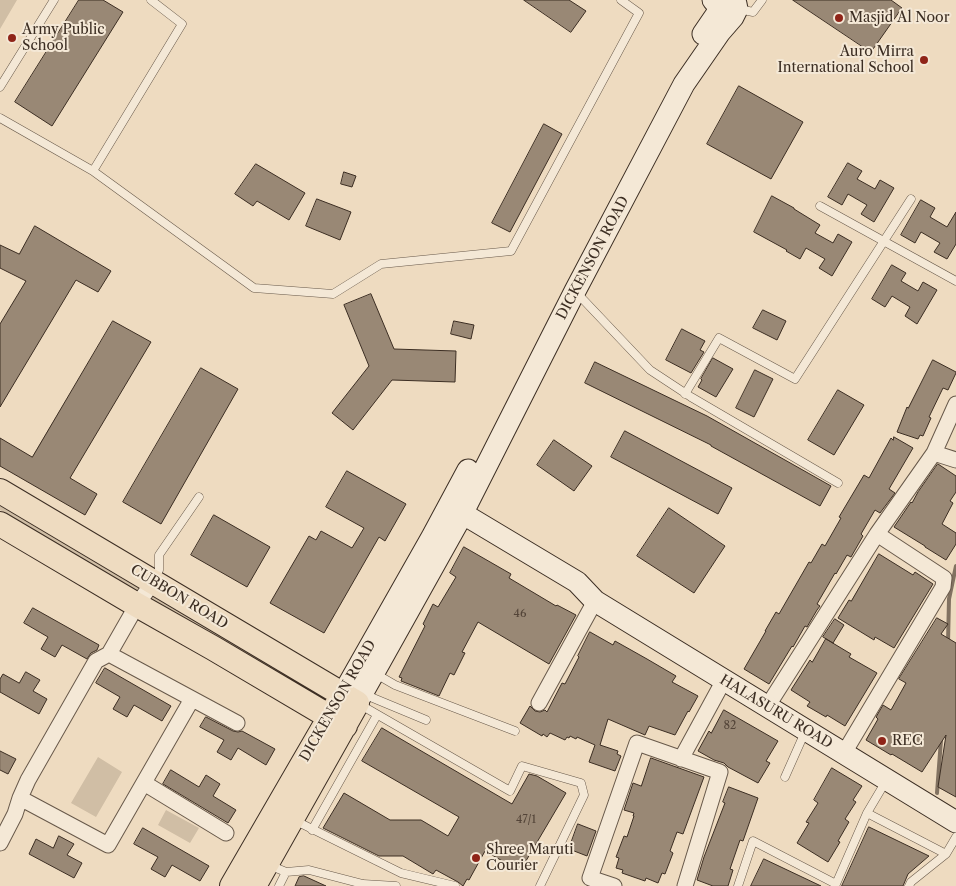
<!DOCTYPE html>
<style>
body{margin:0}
canvas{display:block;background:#eedbc0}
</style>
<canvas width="956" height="886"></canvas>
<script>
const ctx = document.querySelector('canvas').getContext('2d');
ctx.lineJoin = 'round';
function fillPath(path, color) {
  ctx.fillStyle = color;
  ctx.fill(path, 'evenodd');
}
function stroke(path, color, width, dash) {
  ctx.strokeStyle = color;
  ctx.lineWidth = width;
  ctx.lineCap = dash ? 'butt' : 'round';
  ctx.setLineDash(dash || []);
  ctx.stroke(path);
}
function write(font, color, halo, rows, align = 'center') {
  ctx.font = font + ' "Libre Caslon Text",serif';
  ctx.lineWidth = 4;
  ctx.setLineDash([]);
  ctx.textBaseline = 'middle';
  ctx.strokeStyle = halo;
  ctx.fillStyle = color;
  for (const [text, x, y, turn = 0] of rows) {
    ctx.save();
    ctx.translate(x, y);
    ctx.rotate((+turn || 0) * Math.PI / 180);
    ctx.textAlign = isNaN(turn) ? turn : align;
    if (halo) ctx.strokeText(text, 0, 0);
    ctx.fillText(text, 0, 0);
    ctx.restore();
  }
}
const green = new Path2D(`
 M0,0H17L0,29Z
 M0,504L317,691L314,695L0,510Z
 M98,757L122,772L96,817L71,803Z
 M166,810L199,828L190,843L158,825Z`);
const stream = new Path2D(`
 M948,643L949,599L956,566
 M937,793L941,740`);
const building = new Path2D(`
 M79,0H103L123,12L52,126L15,102Z
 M524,0H569L586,11L571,32Z
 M793,0H891L902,8L871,52Z
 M739,86L803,122L771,179L707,144Z
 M544,124L562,134L510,232L492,223Z
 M848,163L862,171L857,179L875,189L880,180L894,188L874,222L861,214L867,205L848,194L842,205L828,197Z
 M256,164L305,193L289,220L257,201L253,206L235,194Z
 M344,172L356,176L352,187L341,184Z
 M772,196L794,208V209L820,225L815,233L833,243L838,234L852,242L832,276L819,268L825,259L806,248L800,259L786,251L787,250L754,232Z
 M317,199L351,212L340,240L306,226Z
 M921,200L935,208L930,217L947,227L956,212V244L947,259L934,252L940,243L921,232L915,243L901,235Z
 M35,226L111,271L98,292L76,280L0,407V324L26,281L0,268V245L19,254Z
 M892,265L906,273L901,281L918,291L923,282L937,290L917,324L905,316L910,307L892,296L885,307L872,299Z
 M371,294L394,349L456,351L455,382L392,380L353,430L332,413L369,366L344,305Z
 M763,310L786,321L777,340L753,328Z
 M113,321L151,342L70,478L97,494L85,515L0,466V438L32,457Z
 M454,321L474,325L471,339L451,334Z
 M682,329L705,341L700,350L704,352L691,373L666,360Z
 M713,358L733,369L716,397L698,387L702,380L701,379Z
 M933,360L956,372V373L948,390L943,388L929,417L931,418L923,436L920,435L918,439L897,432L907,407L908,408Z
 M595,362L707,416L831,486L820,506L711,446V445L585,383Z
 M201,368L238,389L161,524L123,502Z
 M755,370L773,379L754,417L736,408Z
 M838,390L864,405L834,455L808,440Z
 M625,431L732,488L718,514L611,457Z
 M894,437L913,448L889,489L895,493L880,513L875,510L861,534L863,536L851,557L847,555L836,574L835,573L817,604L820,606L817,610L807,627L805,626L793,647L792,646L769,684L744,669L766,631H765L776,612L779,614L809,562L811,563L822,544L825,546L841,518L839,517L864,475L869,478L891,438L893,440Z
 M554,440L592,466L574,491L537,465Z
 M938,464L956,476V492L950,501L953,503L942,524L956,533V544L946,560L925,547V546L894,527L911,502L912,503L918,492Z
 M347,471L406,504L385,541L379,537L324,633L270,603L309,536L316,540L321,531L352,548L364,528L326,507Z
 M669,508L725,546L694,593L637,556Z
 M214,515L270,547L247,587L191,555Z
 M464,547L511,574L509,578L556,606L557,605L576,615L549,664L478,622L462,652L465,653L454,675L450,673L439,696L401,681L402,678L399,677L425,626L423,624L433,604L438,607L456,577L450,573Z
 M879,554L913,575L915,572L933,584L894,648L875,637L874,640L838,618L849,600L851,601Z
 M33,608L99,645L97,650L91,653L87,659L62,645L55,657L41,649L48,637L24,623Z
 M937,618L948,624L941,634L956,643V797L938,787L946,735L922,772L892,754L891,755L866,740L878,719L876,717L883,705L891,710L906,683L899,679Z
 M835,619L844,625L833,643L823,637Z
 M590,632L613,645L615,641L647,659L676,676L672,682L698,696L689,712L688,711L675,735L649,726L645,735L608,719L600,745L618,751L617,754L621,756L615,771L589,762L595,745L577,737L576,739L570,736L569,738L567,737L565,740L550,733L547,737L543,734L542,736L520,723L530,706L535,711L540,712L545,710L547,712L562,683L565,684L579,657L578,656Z
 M826,639L851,654L849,657L877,673L845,726L827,715L826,717L807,706L810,702L791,690L810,660L812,662Z
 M105,668L171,706L162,721L134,705L127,717L113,709L120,697L96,683Z
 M26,672L40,680L33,691L47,699L39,714L0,692V679L3,674L19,683Z
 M724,710L778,741L766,761L770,763L758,783L728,767L724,763L714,760L698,751L709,731L711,733Z
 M206,717L233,731L238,732L242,731L275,749L266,765L238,748L231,760L217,752L224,740L200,727Z
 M382,728L512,804L529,774L537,776L566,793L520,871L485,851L469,880L467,879L463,886L458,882L436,870L433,874L403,856H379L323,828L344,793L390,820H421L448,836L459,817L362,761Z
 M0,751L16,759L8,774L0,770Z
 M651,758L704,777L683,834L677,832L670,851L673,853L665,874L662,873L658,883L646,878L645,881L622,873L623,870L616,868L619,858L616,857L624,836L627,837L634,816H633L634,813L624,810L633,783L641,786Z
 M832,768L862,786L853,800L856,802L845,819L849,822L838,841L840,842L828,862L797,843L809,823L806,822L818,803L814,800Z
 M171,770L199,787L206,775L220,784L213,796L236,810L228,823L163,784Z
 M729,787L758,798L743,841L740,840L730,869L733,870L728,886H713L697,880L704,857L725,803L723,802Z
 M578,824L596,831L587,856L569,849Z
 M869,827L929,856L908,874L903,886H842Z
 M143,828L209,866L200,881L172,865L165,877L151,869L158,857L134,844Z
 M59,836L74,844L67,855L82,863L74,878L29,854L36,839L53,848Z
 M764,859L821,886H751Z
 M304,876L326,886H295L299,877Z`);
const lane = new Path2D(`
 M151,0L182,24L93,171L254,288L333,294L381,264L511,251L639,13L621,0
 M739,9L753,12L762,0
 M0,87L54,0
 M0,118L93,171
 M820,206L956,281
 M576,292L650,370L691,397L838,483
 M685,394L719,338L795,379L911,199
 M154,579L159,570V555L199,497
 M376,674L395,685L515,731
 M365,693L373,698L426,720
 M359,704L510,791L522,766L581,783L584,795L540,886
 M785,777L805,732
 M867,813L886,781
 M294,820L401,873L455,886
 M312,830L377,715
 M269,865L286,872L309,870L363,884L396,886
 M279,886L286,872
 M738,886L753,841L836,884L867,813L946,854
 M909,886L911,882L946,854L956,837`);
const street = new Path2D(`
 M934,453L956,460
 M153,582L137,605L109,654L96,661L28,780L20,798L108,845L192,699
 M109,654L237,723
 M539,703L595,601
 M767,707L877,534L934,453L956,404
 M844,753L943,587L944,578L877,534
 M681,759L724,680
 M144,783L226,833
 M0,843L15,814L20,798
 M614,886L590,878L637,743L720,772L685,886`);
const secondary = new Path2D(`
 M703,34L716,15L719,12V7L713,0
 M450,506L577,582L595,601L956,822
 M343,694L432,537L468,470
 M357,703L457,524L575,291L684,84L720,32L733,17L737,9L736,4L732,0`);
const primary = new Path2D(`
 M0,491L357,703L254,886
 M0,524L137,605L213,648L345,726
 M232,886L338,703`);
const markers = [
 [839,18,5,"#8f2418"],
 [12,38,5,"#8f2418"],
 [924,60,5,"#8f2418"],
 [882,741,5,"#8f2418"],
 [476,858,5,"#8f2418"]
];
const numberNames = [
 ["46",520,614],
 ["82",730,726],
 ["47/1",526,820]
];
const poiNames = [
 ["Masjid Al Noor",849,18],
 ["Army Public",22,30],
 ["School",22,46],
 ["Auro Mirra",914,52,"right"],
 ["International School",914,68,"right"],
 ["REC",892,741],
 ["Shree Maruti",486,850],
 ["Courier",486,866]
];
const streetNames = [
 ["DICKENSON ROAD",593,258,-62],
 ["CUBBON ROAD",179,597,31],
 ["DICKENSON ROAD",338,701,-60],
 ["HALASURU ROAD",776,712,31]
];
fillPath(green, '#d0bea5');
stroke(stream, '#827261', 4);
fillPath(building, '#998875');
stroke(building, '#3c2e23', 1);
stroke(lane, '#68594a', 9);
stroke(street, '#68594a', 17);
stroke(secondary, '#3c2e23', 23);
stroke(primary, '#3c2e23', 26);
stroke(lane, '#f4e8d6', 8);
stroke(street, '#f4e8d6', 15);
stroke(secondary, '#f4e8d6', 21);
stroke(primary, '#eedbc0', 24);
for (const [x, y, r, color] of markers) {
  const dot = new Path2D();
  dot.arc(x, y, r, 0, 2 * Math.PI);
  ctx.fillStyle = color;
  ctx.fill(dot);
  stroke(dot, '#f4e8d6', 2);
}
write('11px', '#534438', null, numberNames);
write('14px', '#3c2e23', '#f4e8d6', poiNames, 'left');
write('14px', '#3c2e23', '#f4e8d6', streetNames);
</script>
